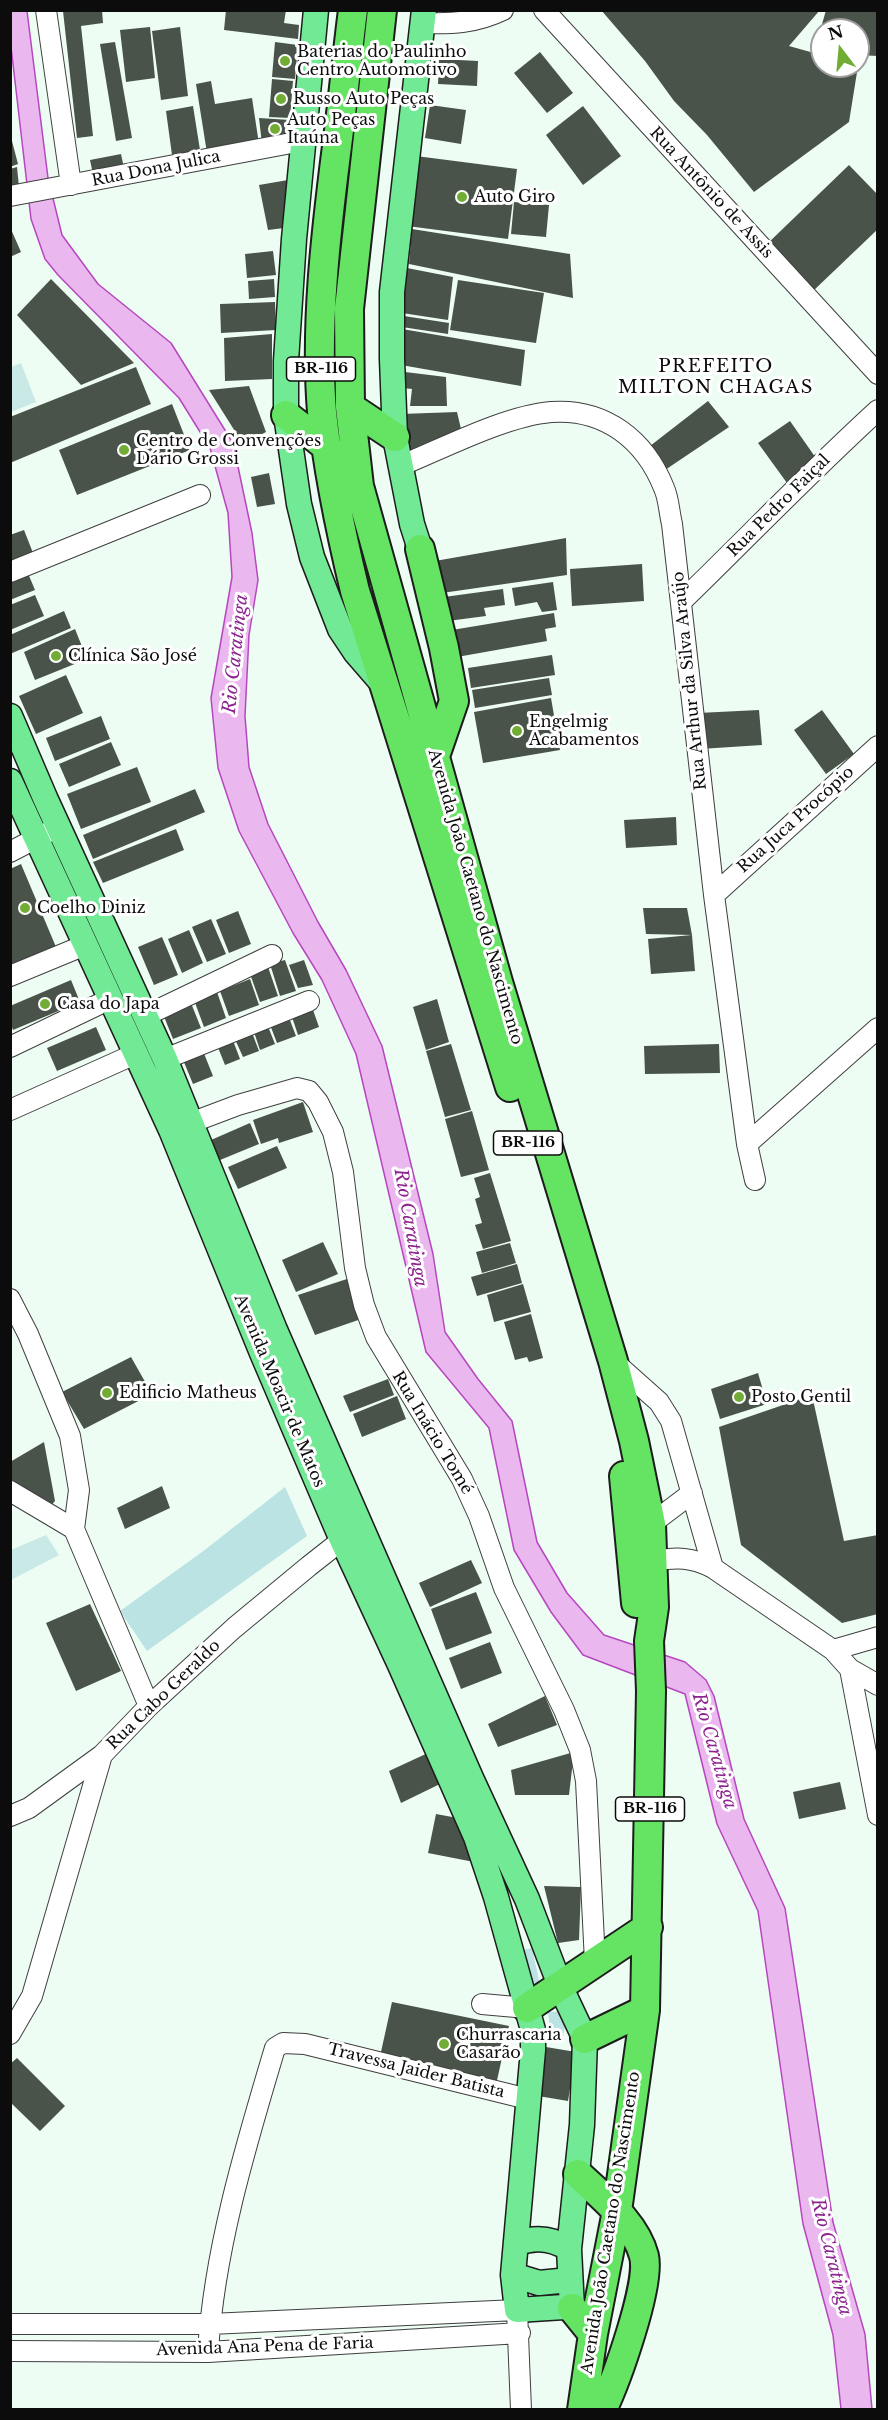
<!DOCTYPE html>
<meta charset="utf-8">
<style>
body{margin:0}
#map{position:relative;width:888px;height:2420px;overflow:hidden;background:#edfdf3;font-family:"Libre Baskerville",serif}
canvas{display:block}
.frame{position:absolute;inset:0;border:12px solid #0c0c0c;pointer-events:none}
.north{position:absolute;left:810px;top:18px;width:60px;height:60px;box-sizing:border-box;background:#fff;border:2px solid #9e9e9e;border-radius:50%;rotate:344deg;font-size:16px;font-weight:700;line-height:24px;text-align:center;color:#0c0c0c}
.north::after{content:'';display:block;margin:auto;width:21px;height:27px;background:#71ac34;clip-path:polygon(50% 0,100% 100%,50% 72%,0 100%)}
</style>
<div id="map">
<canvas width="888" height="2420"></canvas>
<div class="frame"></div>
<div class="north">N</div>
</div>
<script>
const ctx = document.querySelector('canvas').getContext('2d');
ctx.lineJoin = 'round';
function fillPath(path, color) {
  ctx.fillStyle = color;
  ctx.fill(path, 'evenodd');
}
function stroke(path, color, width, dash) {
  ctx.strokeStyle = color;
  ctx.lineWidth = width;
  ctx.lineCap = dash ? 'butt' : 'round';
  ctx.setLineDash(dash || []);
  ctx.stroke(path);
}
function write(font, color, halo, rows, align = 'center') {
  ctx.font = font + ' "Libre Baskerville",serif';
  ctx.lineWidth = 6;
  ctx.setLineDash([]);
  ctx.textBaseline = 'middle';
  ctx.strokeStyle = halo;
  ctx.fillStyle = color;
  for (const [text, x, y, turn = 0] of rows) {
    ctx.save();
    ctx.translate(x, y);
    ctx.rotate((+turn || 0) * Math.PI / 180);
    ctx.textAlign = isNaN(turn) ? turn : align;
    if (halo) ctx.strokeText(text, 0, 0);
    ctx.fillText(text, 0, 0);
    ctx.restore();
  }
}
const green = new Path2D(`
 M285,1487L307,1536L147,1651L120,1611L202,1552Z
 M532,1948L540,1985L531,1996L522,1950Z
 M567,2011L563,2038H551L548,2012Z`);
const pitch = new Path2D(`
 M21,363L36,402L11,412V367Z
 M46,1535L59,1555L11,1580V1550Z`);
const water = new Path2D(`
 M10,11H27L48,178L62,235L98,284L171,343L233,443L252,533L258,580L249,635L245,716L249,767L268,824L318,922L346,970L382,1046L433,1254L445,1332L478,1379L512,1421L537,1542L567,1593L604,1635L685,1662L706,1680L714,1696L744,1819L785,1908L833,2222L865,2334L872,2409H841L833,2335L803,2224L758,1911L717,1824L685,1694L583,1655L551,1612L514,1550L489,1428L426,1352L356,1054L322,980L293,933L239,831L218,768L211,698L232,577L228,513L210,448L179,398L58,275L45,259L31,219L11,47Z`);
const building = new Path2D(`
 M102,10L103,23L81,26L93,136L77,138L63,11Z
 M226,10H286L284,23L299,25L298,39L224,30Z
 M601,10H820L789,46L814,53L826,10H878V56L858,55V30H822V66H858L849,122L754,192L707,135L674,101L645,61Z
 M150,27L155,78L126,82L120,30Z
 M180,27L188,96L161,100L152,31Z
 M115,42L132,138L116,141L100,44Z
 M275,42L298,45L295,79L272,77Z
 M540,52L573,93L547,113L514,73Z
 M439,59L478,61L477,86L438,84Z
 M272,79L293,81L290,118L269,117Z
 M211,81L215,104L252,98L259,144L207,153L196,84Z
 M430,105L466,110L461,144L425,138Z
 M193,106L200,150L172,155L166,111Z
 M583,106L621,156L583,185L546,135Z
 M259,118L290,120L289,138L262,144Z
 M12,141L18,164L10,167V142Z
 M121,154L124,168L93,174L90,160Z
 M416,156L517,169L508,239L407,226Z
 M849,165L878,195V229L812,292L766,245Z
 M17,167L19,187L10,189V169Z
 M288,180L284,228L268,230L259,185Z
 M514,202L549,205L546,237L511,234Z
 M10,227L21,252L10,257Z
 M412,229L570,254L573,298L409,264Z
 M273,251L276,275L247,278L245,254Z
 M407,268L453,277L448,320L402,313Z
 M51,279L134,363L81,385L17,315Z
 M274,279L275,297L249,299L248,281Z
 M458,280L544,293L536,343L450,330Z
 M275,302L276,330L221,333L220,304Z
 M404,316L449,323L448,334L402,327Z
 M402,329L525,350L521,386L401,365Z
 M272,334V379L225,381L224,338Z
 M136,367L151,404L10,463V417Z
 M405,372L446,377L447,406H410L412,389L403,388Z
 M249,386L266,432L243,444L209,390Z
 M708,401L729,427L665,470L650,446Z
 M172,404L190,450L77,495L59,450Z
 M457,412L461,429L402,455L401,414Z
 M790,421L818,461L787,483L758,443Z
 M269,473L275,504L257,507L251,477Z
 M24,530L35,558L10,567V535Z
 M566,538L567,575L442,593L435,561Z
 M642,564L644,601L572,606L570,569Z
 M27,571L35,590L10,600V577Z
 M553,582L557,610L542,612L537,602L515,606L512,588Z
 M503,589L505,605L484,608L486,616L448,621L444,597Z
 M35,595L44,616L10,630V605Z
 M64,611L71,628L10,654V635Z
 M554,613L556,627L545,629L547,641L457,657L452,630Z
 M75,629L87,659L35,680L24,652Z
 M552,655L555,675L471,688L468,668Z
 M66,675L83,713L36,734L19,696Z
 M549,678L552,695L475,708L472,690Z
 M551,698L560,750L483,763L474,712Z
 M759,710L762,745L700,749L698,713Z
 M822,710L854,754L826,774L794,730Z
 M101,716L110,739L55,761L46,738Z
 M111,742L121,765L69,787L59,764Z
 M137,767L151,802L81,829L67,794Z
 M195,789L205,812L93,859L83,835Z
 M676,817L677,845L626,848L624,820Z
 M176,829L184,850L103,883L93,862Z
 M21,864L56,947L10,966V869Z
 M643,908H687L692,935L646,934Z
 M238,911L251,944L229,953L216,920Z
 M211,919L226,954L207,962L192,927Z
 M189,930L203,963L182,973L168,939Z
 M692,935L695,971L651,974L648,939Z
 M162,937L178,975L154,985L138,947Z
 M285,960L296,991L280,996L270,964Z
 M304,960L313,985L298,988L289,965Z
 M267,964L278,996L260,1002L249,971Z
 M250,979L259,1005L229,1016L220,991Z
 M71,980L80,1002L13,1030L10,1022V1006Z
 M217,992L226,1018L204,1027L194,1000Z
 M437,999L449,1042L426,1050L413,1007Z
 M191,1003L201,1028L173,1039L163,1014Z
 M312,1007L319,1027L298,1035L291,1014Z
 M288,1015L296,1036L277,1043L269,1022Z
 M267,1024L275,1044L260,1050L253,1029Z
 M96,1027L106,1050L57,1071L47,1048Z
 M251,1030L259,1051L243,1057L234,1037Z
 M232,1038L240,1059L225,1065L217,1045Z
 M451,1044L471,1110L445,1117L426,1051Z
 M719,1044L720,1073L645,1074L644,1046Z
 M201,1046L213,1076L193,1084L181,1055Z
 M303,1102L313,1132L279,1143L278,1138L261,1144L253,1120Z
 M472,1111L489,1170L461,1177L445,1119Z
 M250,1123L259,1144L220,1160L211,1140Z
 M277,1146L287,1168L238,1189L228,1167Z
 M490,1173L511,1241L483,1249L475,1225L482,1223L475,1199L480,1197L474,1178Z
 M323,1242L338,1274L296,1292L282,1260Z
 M510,1243L516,1263L482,1273L476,1252Z
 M517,1264L522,1283L477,1296L471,1277Z
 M350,1278L364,1318L315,1335L298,1295Z
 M523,1284L531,1312L494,1322L487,1295Z
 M531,1314L543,1358L529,1362L527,1357L515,1360L504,1322Z
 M131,1357L152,1394L84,1429L62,1392Z
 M758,1373L767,1404L720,1419L711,1389Z
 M388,1379L394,1395L350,1412L343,1396Z
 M812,1395L844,1541L878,1535V1614L842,1623L741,1545L719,1427Z
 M397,1396L406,1419L362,1437L353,1414Z
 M44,1442L55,1501L49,1508L10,1484V1462Z
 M162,1486L170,1508L125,1529L117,1508Z
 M471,1560L482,1583L430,1607L419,1583Z
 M476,1592L492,1633L446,1650L431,1609Z
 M90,1604L121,1671L76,1691L46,1623Z
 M490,1642L502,1673L461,1689L449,1658Z
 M545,1696L557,1725L498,1747L488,1724Z
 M430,1752L442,1783L401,1803L389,1771Z
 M574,1752L569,1795H515L511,1770Z
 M840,1782L846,1809L799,1819L793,1792Z
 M436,1814L463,1819L474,1862L428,1853Z
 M544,1886L581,1887L579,1940L558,1943Z
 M392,2002L509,2026L496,2085L379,2061Z
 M546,2047L576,2052L568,2101L538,2096Z
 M17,2058L65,2106L40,2131L10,2102V2064Z`);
const minor = new Path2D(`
 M46,10L71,185
 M544,10L878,374
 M423,23C452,24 476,23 503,10
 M10,196L302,141
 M400,466C444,448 505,416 551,412C605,408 645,440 664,488C669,499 669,512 672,524L714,895L747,1144L755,1180
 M10,572L200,495
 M681,602C747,538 810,472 878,410
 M10,852L58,827
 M714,895L878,746
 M10,976L85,945
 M145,1016L272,955
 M10,1047L110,999
 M165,1059L309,1001
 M10,1110L135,1054
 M177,1128L238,1105L297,1088L309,1091L318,1102L333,1132L343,1172L355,1268L364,1305L376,1337L462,1479L479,1516L504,1588L564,1710L580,1750L586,1781L595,1962
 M747,1144L878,1028
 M10,1299L28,1334L70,1436L79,1490L74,1529L149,1706
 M613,1361L659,1402L671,1421L713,1568
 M10,1491L74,1529
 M651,1524L692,1493
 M653,1561C677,1557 692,1557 713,1568L833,1650L850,1669L878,1685
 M833,1650L878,1637
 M850,1669L878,1815
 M10,1816L29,1808L102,1755
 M482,2004L527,2008
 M10,2034L32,1996L102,1755L149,1706L234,1628L309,1566L342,1540L354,1534
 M10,2324H210L517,2310L521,2410
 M10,2351L208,2352L520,2333
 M208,2352C214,2250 246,2145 275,2048L283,2043L305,2044L528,2099`);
const major = new Path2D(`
 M316,10L294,239L286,361V415L299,504L312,557L340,629L356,653L382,683
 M420,549L412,524L395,437L392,359V292L424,10
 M10,716L46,800L165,1059L275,1330L471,1778L527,1899L561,1988L585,2039L582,2125L569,2249L572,2308L564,2307L517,2310L513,2275L533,2050V2030L496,1897L476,1837L400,1665L342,1540L262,1353L171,1130L10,781
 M516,2244C535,2236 552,2238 569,2249
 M513,2275L539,2283L569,2280`);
const highway = new Path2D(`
 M353,10C347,56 343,101 337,146C326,232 315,325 322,412C328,472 341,533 355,591L510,1087
 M382,10L349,309L350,407L359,486L498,982L613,1361L634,1441L651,1524L654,1607L649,1641L651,1691L645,2010L617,2211L593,2334L582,2410
 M350,407L395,437
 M286,415L327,447
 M420,549L444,648L454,701L434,759
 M624,1476L636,1603
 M527,2008L648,1927
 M585,2039L645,2010
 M578,2174C602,2197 635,2222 644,2256C651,2284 616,2381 602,2410
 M572,2308L593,2334`);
const markers = [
 [285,61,6,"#71ac34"],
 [281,99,6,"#71ac34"],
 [275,129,6,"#71ac34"],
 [462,197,6,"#71ac34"],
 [124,450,6,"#71ac34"],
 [56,656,6,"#71ac34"],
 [517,731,6,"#71ac34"],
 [25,908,6,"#71ac34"],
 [45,1004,6,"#71ac34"],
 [107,1393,6,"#71ac34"],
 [739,1397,6,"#71ac34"],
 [444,2044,6,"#71ac34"]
];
const shields = [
 [321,369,69],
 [528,1143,69],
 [650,1809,69]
];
const shieldNames = [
 ["BR-116",321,369],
 ["BR-116",528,1143],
 ["BR-116",650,1809]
];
const poiNames = [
 ["Baterias do Paulinho",297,52],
 ["Centro Automotivo",297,70],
 ["Russo Auto Peças",293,99],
 ["Auto Peças",287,120],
 ["Itaúna",287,138],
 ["Auto Giro",474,197],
 ["Centro de Convenções",136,441],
 ["Dário Grossi",136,459],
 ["Clínica São José",68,656],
 ["Engelmig",529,722],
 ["Acabamentos",529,740],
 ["Coelho Diniz",37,908],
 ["Casa do Japa",57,1004],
 ["Edificio Matheus",119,1393],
 ["Posto Gentil",751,1397],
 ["Churrascaria",456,2035],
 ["Casarão",456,2053]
];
const streetNames = [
 ["Rua Dona Julica",156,169,-11],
 ["Rua Antônio de Assis",711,193,47],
 ["Rua Pedro Faiçal",779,506,-45],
 ["Rua Arthur da Silva Araújo",690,681,-96],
 ["Rua Juca Procópio",796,820,-42],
 ["Avenida João Caetano do Nascimento",475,897,74],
 ["Avenida Moacir de Matos",279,1391,67],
 ["Rua Inácio Tomé",432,1433,59],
 ["Rua Cabo Geraldo",164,1695,-44],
 ["Travessa Jaider Batista",416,2071,14],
 ["Avenida João Caetano do Nascimento",611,2223,-81],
 ["Avenida Ana Pena de Faria",265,2347,-2]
];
const neighbourhoodNames = [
 ["PREFEITO",716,367],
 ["MILTON CHAGAS",716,388]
];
const waterNames = [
 ["Rio Caratinga",236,654,-84],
 ["Rio Caratinga",410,1228,80],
 ["Rio Caratinga",714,1751,74],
 ["Rio Caratinga",831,2257,76]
];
fillPath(green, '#bbe3e3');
fillPath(pitch, '#c8e9e5');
fillPath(water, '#eab7ef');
stroke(water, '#b647be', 1.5);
fillPath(building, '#4a534a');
stroke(minor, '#3f3f3f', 22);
stroke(major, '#1d1d1d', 27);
stroke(highway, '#1d1d1d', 32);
stroke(minor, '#fff', 20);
stroke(major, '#71e995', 24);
stroke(highway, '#65e464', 28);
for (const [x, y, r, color] of markers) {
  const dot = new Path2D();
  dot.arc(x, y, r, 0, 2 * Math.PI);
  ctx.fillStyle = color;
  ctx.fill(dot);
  stroke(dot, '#fff', 2);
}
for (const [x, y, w] of shields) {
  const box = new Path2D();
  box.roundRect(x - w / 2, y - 12, w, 24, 4.5);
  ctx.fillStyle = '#fff';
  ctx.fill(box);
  stroke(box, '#0c0c0c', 1.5);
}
write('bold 15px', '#0c0c0c', null, shieldNames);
write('16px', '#0c0c0c', '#fff', poiNames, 'left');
write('16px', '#0c0c0c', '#fff', streetNames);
ctx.letterSpacing = '1.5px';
write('18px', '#0c0c0c', '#fff', neighbourhoodNames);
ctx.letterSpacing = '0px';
write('italic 18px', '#8d248f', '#fff', waterNames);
</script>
